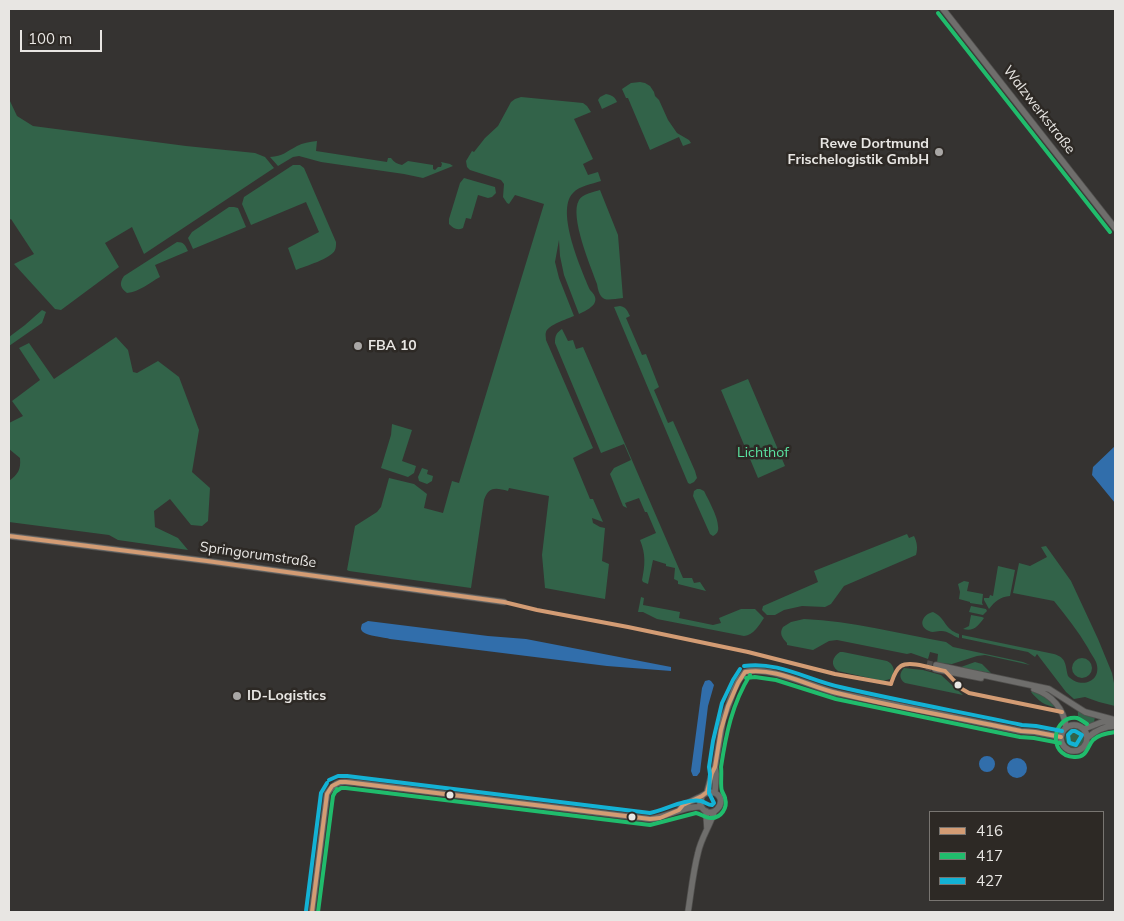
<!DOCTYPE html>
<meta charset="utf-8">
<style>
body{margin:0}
#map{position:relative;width:1124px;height:921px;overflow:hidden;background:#353331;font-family:Mulish,sans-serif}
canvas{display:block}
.frame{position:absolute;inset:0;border:10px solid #e8e6e3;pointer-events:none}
.legend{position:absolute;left:929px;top:811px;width:175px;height:90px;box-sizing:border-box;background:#2d2925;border:1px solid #787571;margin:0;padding:6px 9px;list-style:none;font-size:15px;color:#e8e6e3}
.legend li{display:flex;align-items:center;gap:10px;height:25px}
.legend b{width:25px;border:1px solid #787571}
.scale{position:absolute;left:20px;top:30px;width:82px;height:22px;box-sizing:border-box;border:2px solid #e8e6e3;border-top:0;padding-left:6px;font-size:15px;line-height:18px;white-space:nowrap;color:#e8e6e3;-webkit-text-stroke:4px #2d2925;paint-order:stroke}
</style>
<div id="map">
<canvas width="1124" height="921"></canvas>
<div class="frame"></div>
<ul class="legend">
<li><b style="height:6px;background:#d39c74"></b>416</li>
<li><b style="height:6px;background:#20bc6c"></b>417</li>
<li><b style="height:6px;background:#13b2d5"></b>427</li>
</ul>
<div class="scale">100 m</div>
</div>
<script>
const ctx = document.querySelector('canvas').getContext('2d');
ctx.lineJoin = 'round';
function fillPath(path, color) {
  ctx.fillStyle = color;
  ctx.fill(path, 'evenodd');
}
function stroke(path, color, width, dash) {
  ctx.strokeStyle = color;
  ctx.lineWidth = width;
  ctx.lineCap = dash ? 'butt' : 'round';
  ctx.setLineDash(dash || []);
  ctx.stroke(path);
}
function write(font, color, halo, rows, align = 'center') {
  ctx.font = font + ' Mulish,sans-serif';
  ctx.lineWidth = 5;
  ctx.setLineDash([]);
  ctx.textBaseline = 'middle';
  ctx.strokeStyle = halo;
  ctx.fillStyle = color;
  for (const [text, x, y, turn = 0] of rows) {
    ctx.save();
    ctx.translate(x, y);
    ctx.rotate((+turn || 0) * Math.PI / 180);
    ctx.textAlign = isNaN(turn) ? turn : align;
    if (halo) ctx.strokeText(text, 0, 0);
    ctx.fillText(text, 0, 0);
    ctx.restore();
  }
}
const green = new Path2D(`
 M640,82L645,83L650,86L654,92L655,96L659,100L668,120L677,133L689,140L691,143L683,146L679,137L650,150L628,98H626L622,89L631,83Z
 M606,94C612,95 615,97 617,102L602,109L598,100L600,97Z
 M521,97L583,103L587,106L591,112L574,119L593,159L583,164L588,175L598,172L601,181C592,184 579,186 573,193C555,211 582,271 590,290C603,302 590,309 579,314L564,275L560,256L559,240L555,262L559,278L574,316C567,319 548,325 546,332C545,334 546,337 546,340L593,448L573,458L590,499H593L603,522L592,518L593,523L600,527L605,528L602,561L609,564L605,599L545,588L542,555L549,496L509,488L508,491C496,488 489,486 484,500L471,588L349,571L347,570L355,526L377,512L381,507L389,478L414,484L427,494L424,508L443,513L452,481L459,483L544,204L515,195L509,204L507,203L503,197L504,184L501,180L470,170L467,167L466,161L472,151L474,152L485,138L498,126L511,102L515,99Z
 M9,99L17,116L33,126L186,146L255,153L265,157L274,168L144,254L132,227L105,243L119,267L61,310L55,309L14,264L34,254L11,219L9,220Z
 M317,141L316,151L387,162L388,158H391C394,162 397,164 402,165L408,161L433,165V169L435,170L438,167H441L442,164L441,162L450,164L453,166L423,178L404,174L321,162L299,156L293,157L278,166L270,157C283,156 286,152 297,146C303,143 309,142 317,141Z
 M293,165H300L304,168L336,242C336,245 336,248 335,250C331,259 305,266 296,270L288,248L319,232L306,202L251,225L242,204L244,197Z
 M464,178L495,187L496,193L492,197L488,198L478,195L471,219L466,218L463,228C457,231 453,228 449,224V219L460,183Z
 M600,190L618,235L623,298C609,299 600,305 597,284C591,267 569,216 579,200C582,194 594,192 600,190Z
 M229,207H234L238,208L246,227L193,249L188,238L192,232Z
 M177,242C184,242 185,245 188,251L155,265L160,277C149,283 139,292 127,293C120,288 119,283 124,276Z
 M620,306C626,307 627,310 630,316L626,318L642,355L646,354L659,387L654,390L668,423L673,421L695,471L697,478L694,482L690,484L688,483L614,307Z
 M42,310L46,312L42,323L9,346V337L25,325Z
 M562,329L568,341L573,340L576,349L583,347L683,578H692L694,583L700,582L706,591L678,584V581L674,579L675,568L666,566V564L653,560L648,584L643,582L642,580C645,566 646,554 640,540L656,533L647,512H645L639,498L625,503L627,508L623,506L610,474L614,468L631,460L624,444L601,453L555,343C555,336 556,333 562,329Z
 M116,337L128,350L133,372L137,373L158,361L179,377L199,430L192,472L210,488L208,521L202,526L191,525L170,499L154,511L155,527L178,538L188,550L118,540L109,535L9,522V481C18,474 21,470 20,458L9,449V423L23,416L12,401L40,380L19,348L29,343L54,379Z
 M748,379L785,466L758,478L721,390Z
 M392,424L412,430L402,461L416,466L414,473L408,477L381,468L391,435Z
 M422,468L428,470L427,474L433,476L432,481L427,484L419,481L418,477Z
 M697,489H700L704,491C708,499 718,517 718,526C719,531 717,534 713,536L710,534L693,496L694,491Z
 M907,534L909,538L914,536C917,542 918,548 916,555L844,586L831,604L825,607L802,606L784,610L775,615H767L762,610L763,606L818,582L814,571Z
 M1046,546L1071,581L1098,639L1112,673L1115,688V706L1099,702L1085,697L1074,699L1066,692L1037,654L1035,657L1028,652L1023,651L962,638V635L1054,654C1067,658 1065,665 1068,676C1081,690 1103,681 1096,662C1094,657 1090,653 1088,648C1078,631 1066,616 1054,601L1013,593L1019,563L1030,566L1047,557L1041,547Z
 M998,566L1015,570L1010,596C1000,597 995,601 989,609L984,600V598H989L990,595L993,596Z
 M964,581L969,582L967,591L983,594L982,603L983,605L970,603V602L959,599L960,592L958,584Z
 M641,597L644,598L643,605L680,612L679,618L713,625L721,623L719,618L741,609H755L764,618C759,625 754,635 744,636L657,619L643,612H638Z
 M971,606L986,609L987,611L983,615L969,612Z
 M933,612C946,618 944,629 959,634V638C953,636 947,630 940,631C936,631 933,633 929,631C917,626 923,614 933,612Z
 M971,615L982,617L984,618C978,626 974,632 963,629L969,626Z
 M804,619C852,621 900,634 946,642L953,647L1023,662L1030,665L985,655L977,656L952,664L937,663L938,654L930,652L928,659L911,653L907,654L837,640L829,641L813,650L787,645V643C782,638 779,633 783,627L791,622Z
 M840,652H843L887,661C893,664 895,669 893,675L890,679L883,681L838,671C830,665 832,657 840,652Z
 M1072 668a10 10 0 1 1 20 0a10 10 0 1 1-20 0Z
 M975,662L982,664L991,673L961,668V667Z
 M904,668L923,670L941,675L963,695L905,683C899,679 899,673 904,668Z
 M1033,691L1043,694L1056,707C1044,706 1038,700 1031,692Z
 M1078,711L1095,716L1094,723L1088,725C1081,723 1077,719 1078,711Z
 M1065 738a10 10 0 1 1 20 0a10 10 0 1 1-20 0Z`);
const water = new Path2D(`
 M1115,446V503L1092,475L1093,467Z
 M368,621L488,636L526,639L671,667V671L607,666L390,639C384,637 367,636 363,632C360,629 361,628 362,624Z
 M709,680L711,681L714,685L708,706L700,772L697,776H693L691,771L702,688L705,681Z
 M979 764a8 8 0 1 1 16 0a8 8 0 1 1-16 0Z
 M1007 768a10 10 0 1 1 20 0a10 10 0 1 1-20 0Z`);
const minorTunnel = new Path2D(`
 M927,663L936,665
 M926,667L935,669`);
const minor = new Path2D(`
 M943,9L1115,228
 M9,536L207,561L504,602
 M936,665L1049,689L1085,712L1115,720
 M935,669L981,678
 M1034,689C1052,695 1064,709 1066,727
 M1061 738a13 13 0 1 1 26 0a13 13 0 1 1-26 0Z
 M1084,729L1102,722L1113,721
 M1087,738C1095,731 1104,726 1115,726
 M715,767L716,774L715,793
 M707,792L712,773L715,767L723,720L734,690L739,680L745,672C768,665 812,687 837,693C898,706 960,718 1021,731L1035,732L1061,737
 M679,810C684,803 692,801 700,797C702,796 704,794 707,793C709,792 712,792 715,793C731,801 709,825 700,804L702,796
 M706,811L707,829
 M312,912L327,794C336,780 341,781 357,783L650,819C666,817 687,805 701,807
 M688,912C691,893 693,872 698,853C701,838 710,826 714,812`);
const bus1 = new Path2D(`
 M9,536L207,561L504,602L537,610L628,627L748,652L835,674L891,684
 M945,671L962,689L969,693L1062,712
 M745,672C777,667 807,686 837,693C898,708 960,718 1021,731L1035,732L1061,737
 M891,684C893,678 895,670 901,666C910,660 934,669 945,671
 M332,786L340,782H346L650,819L660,818L679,810L683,805L702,796L707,792
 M707,792L712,773L715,767L721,730L728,706L738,683L745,672
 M312,912L327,794L332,786`);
const bus2 = new Path2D(`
 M938,13L1110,232
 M746,678L755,677L776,680L836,699L1020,737L1034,738L1060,743
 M1087,724C1084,722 1080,719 1077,718C1052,715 1047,756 1074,757C1087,758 1087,747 1093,740C1099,734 1108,733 1115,732
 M335,792L341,788H346L650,825L696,813C701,814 705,818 711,818C721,818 728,808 725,798C725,796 723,794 722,791C720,787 722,773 721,767C726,734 732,704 750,675
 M318,912L333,796L337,789`);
const bus3 = new Path2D(`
 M744,666C778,661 808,680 840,687C900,701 961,712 1022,725L1036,726L1062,731
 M1072,731H1075L1082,735L1076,745L1070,743L1069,742L1068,735Z
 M329,780L338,776H347L650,813C665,810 686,798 701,801C705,802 708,805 712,805L714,803L709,793L710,774L709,767L713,741L722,703L733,680L740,669
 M306,911L321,793L327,783`);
const markers = [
 [939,152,5,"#a9a7a5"],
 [358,346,5,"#a9a7a5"],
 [958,685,4.5,"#e8e6e3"],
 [237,696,5,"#a9a7a5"],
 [450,795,4.5,"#e8e6e3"],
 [632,817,4.5,"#e8e6e3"]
];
const streetNames = [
 ["Walzwerkstraße",1039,110,52],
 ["Springorumstraße",258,555,8]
];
const poiNames = [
 ["Rewe Dortmund",929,144,"right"],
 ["Frischelogistik GmbH",929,160,"right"],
 ["FBA 10",368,346],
 ["ID-Logistics",247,696]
];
const parkNames = [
 ["Lichthof",763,453]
];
fillPath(green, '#326349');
fillPath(water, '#316eab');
stroke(minorTunnel, '#504e4c', 5.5, [5.5, 3]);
stroke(minor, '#51504e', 7);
stroke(minor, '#6f6e6c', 5.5);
stroke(bus1, '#d39c74', 4);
stroke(bus2, '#20bc6c', 4);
stroke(bus3, '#13b2d5', 4);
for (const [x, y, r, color] of markers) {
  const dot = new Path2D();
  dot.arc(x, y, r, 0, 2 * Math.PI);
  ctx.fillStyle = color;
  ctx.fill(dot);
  stroke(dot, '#2d2925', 2);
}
write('14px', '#e8e6e3', '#2d2925', streetNames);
write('bold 14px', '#e8e6e3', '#2d2925', poiNames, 'left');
write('14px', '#5be5a2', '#2d2925', parkNames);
</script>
